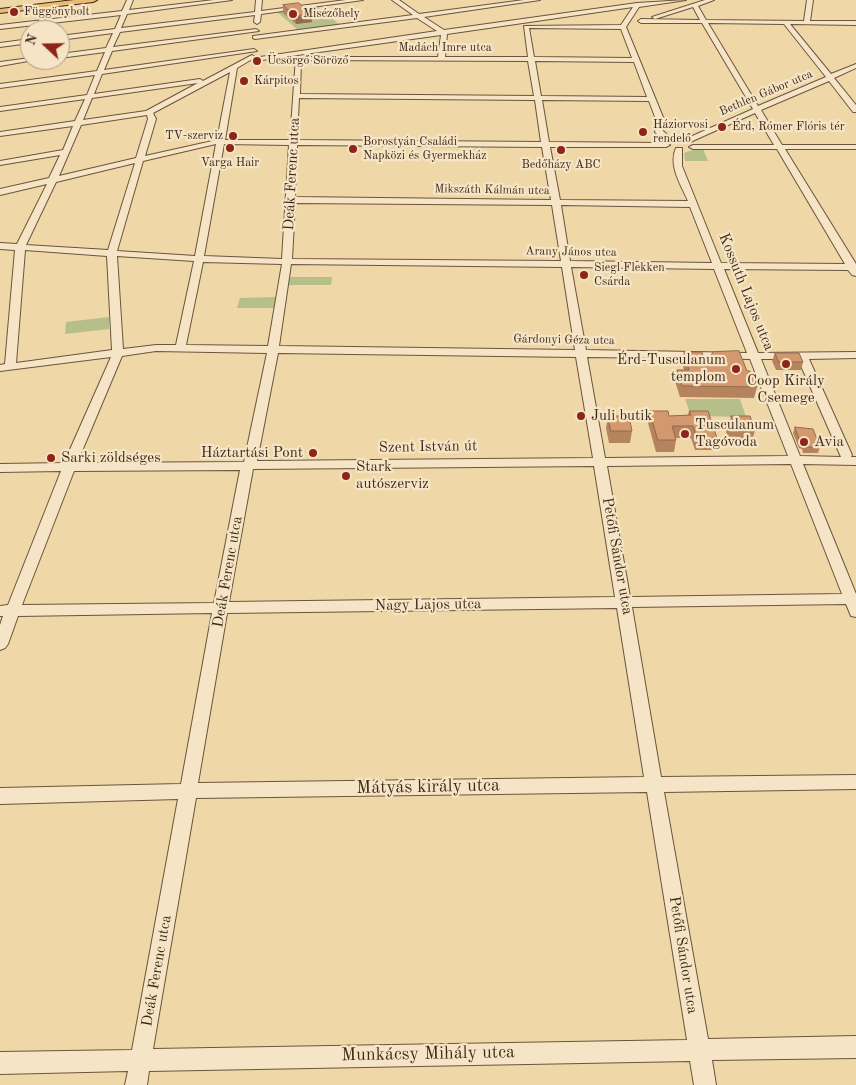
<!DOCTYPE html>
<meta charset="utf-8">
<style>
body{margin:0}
#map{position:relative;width:856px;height:1085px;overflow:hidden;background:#f0d7a8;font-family:"Old Standard TT",serif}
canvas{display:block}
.north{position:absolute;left:20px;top:20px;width:50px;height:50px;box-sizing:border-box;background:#f5e5c6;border:1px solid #ac9a80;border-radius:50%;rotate:291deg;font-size:14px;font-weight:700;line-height:20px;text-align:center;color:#3f2918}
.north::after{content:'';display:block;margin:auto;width:18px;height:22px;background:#8f2418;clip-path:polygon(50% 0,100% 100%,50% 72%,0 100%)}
</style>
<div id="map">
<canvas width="856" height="1085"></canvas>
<div class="north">N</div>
</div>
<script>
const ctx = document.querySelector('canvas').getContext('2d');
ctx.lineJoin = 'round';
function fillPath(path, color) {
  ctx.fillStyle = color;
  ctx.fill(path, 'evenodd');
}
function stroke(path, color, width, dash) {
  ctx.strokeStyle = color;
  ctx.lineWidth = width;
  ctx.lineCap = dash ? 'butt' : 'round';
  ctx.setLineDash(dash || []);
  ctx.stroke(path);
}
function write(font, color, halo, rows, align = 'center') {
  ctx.font = font + ' "Old Standard TT",serif';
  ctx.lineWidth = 4.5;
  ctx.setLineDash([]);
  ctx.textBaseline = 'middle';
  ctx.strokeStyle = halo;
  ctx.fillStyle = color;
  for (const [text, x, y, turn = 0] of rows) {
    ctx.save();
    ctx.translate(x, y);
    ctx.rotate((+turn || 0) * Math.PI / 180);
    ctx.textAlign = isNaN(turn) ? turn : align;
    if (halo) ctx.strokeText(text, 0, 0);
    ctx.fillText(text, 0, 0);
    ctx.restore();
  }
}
const green = new Path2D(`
 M317,6L340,25L298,30L277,12Z
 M696,149H703L708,161H685L684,153Z
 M289,277H332L331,285H288Z
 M276,297L274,308H237L240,298Z
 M109,317V329L65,334L66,322Z
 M685,399H740L746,417L691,416Z`);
const minor = new Path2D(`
 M127,0H133L129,10L214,0H232L127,14L121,28L255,12L256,0H262L261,11L346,0H363L261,14L260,22L257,24L254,22L255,15L120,32L113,47L256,29L259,31L112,51L104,70L254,49L257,51L102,74L94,94L200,79L203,81L252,55L255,57L254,58L237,68L225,140H290L296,57H438L441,35L262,60L259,58L260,57L437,31L417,18L255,39L253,38V36L413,15L392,0H399L419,14L524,0H540L424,17L444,30L637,3L686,0L639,7L626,27L665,122L663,131L672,139V143H666L655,132L657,122L649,101L542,100L549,142L666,143L670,145L666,147H550L560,200L688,201C681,185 668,165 676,148H682V166L721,263L845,264L777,149H693L689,147L693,145H774L755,113L688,143L681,141L753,109L702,23H641L638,21L641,19L700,20L693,7L655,19L652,17L705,0H714L698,6L706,20L804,21L807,0H813L810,21H856V25L790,24L831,74L856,64V68L834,78L856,105V112H853L829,81L761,110L782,145H856V149H785L856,264V276L852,275L848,270L724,269L758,353L856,352V358L809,359L852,455L851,457H856V465L803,464L856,594V617L851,616L846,604L632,607L661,777L856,775V789L664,792L708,1039L856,1036V1058L712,1060L716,1085H694L690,1061L149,1071L147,1085H125L128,1071L0,1074V1052L132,1050L178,799L0,804V788L181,784L212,613L18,616L8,644L5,648L0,650V625L3,616H0V606L8,605L61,471L0,472V464L64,463L111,357L0,371V365L5,364L15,250L0,249V243L17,244L47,184L0,195V189L49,178L60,155L0,165V161L63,150L73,126L0,136V132L75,121L85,99L0,111V107L87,95L95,75L0,88V84L97,71L105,52L60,58V54L106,48L113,33L60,40V36L115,29L121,15L0,29V25L122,11ZM633,7L621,25L524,26L528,57H445L447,34ZM708,23L784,24L826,77L758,106ZM529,28L621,29L632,58L534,57ZM301,60L528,61L534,96L300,94ZM535,61L634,62L647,97L541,96ZM230,72L217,140L145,156L156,119L153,113ZM198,83L146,111L83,120L92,98ZM299,98L535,100L541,142L297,140ZM147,115L148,119L136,158L59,176L81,125ZM216,144L195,256L117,251L143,161ZM224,144L289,145L282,259L204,256ZM297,145L542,147L551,200L295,197ZM135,163L108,250L26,245L56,182ZM295,203L552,205L561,261L292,259ZM561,205L690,207L712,263L570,261ZM25,250L107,256L112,350L16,363ZM117,256L194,261L176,345H156L123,349ZM203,262L282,264L268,346L186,345ZM291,264L562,267L575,350L279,346ZM571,267L714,269L747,353L586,350ZM156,351L267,353L244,462L77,463L122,356ZM278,353L576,357L593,458L257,461ZM587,357L750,359L788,456L605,458ZM761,359H798L841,457L800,456ZM791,464L842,594L630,597L607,466ZM594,466L615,597L229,602L253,469ZM240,470L214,603L22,605L74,471ZM617,608L644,777L198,783L227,613ZM647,792L687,1040L153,1049L196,798Z
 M30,39V43L0,47V43Z
 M30,58V60H34L0,66V62Z`);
const major = new Path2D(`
 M74,0H97L93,2L0,13V9Z`);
const wall = new Path2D(`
 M283,5L311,14L312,22L296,24L283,13Z
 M684,352L705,365L747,371L757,387L754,398L680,397L675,381L677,370H684L682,363Z
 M775,353L803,362L801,370H776L772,361Z
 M650,411L669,416L688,415L689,411L717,438L714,450H695L691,438H676V440L674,452H656L648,423Z
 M608,416L632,431L630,443H609L606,428Z
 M731,416L755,430L752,442H729L726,432L729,421H730Z
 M795,427L820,447L818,453H803L802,449L799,448L793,433Z`);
const shadedWall = new Path2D(`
 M311,14L312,22L296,24L295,16Z`);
const building = new Path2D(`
 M299,3L311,14L295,16L283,5Z
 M739,351L747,371H750L757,387L682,386L677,370H689L684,352H702L705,365L713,352Z
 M775,353H799L803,362H779Z
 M650,411H668L669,416L691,415L689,411H708L717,438H697L693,426H672L676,440H658Z
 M608,416H629L632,431H611Z
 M731,416H750L755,430H732L729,421H733Z
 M795,427L813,429L820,447H805L804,443H801Z`);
const markers = [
 [14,12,5,"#8f2418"],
 [293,14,5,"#8f2418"],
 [257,61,5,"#8f2418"],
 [244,81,5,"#8f2418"],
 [722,127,5,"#8f2418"],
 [643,132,5,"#8f2418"],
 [233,136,5,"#8f2418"],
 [230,148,5,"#8f2418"],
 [353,149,5,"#8f2418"],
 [561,150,5,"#8f2418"],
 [584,275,5,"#8f2418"],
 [786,364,5,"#8f2418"],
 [736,369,5,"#8f2418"],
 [581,416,5,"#8f2418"],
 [685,434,5,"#8f2418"],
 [804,442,5,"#8f2418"],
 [313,453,5,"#8f2418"],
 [51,458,5,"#8f2418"],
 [346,476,5,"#8f2418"]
];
const farPoinames = [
 ["Függönybolt",24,12],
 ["Misézőhely",303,14],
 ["Ücsörgő Söröző",267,61],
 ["Kárpitos",254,81],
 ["Háziorvosi",653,125],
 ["rendelő",653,139],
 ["Érd, Rómer Flóris tér",732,127],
 ["TV-szerviz",223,136,"right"],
 ["Borostyán Családi",363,142],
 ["Napközi és Gyermekház",363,156],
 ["Varga Hair",230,163,"center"],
 ["Bedőházy ABC",561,165,"center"],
 ["Siegl Flekken",594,268],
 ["Csárda",594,282]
];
const farStreetnames = [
 ["Madách Imre utca",445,48],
 ["Bethlen Gábor utca",766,93,-23],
 ["Mikszáth Kálmán utca",492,190,1],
 ["Arany János utca",571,252,1],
 ["Gárdonyi Géza utca",564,340,1]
];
const streetNames = [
 ["Deák Ferenc utca",292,174,-87],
 ["Kossuth Lajos utca",746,292,68],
 ["Szent István út",428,447,-1],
 ["Petőfi Sándor utca",617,556,80],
 ["Deák Ferenc utca",228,572,-80],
 ["Nagy Lajos utca",428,605,-1],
 ["Petőfi Sándor utca",683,955,81],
 ["Deák Ferenc utca",157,971,-80]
];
const poiNames = [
 ["Érd-Tusculanum",726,360,"right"],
 ["templom",726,377,"right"],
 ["Coop Király",786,381,"center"],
 ["Csemege",786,398,"center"],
 ["Juli butik",591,416],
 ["Tusculanum",695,425],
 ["Tagóvoda",695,442],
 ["Avia",814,442],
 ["Háztartási Pont",303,453,"right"],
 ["Sarki zöldséges",61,458],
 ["Stark",356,467],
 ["autószerviz",356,484]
];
const nearStreetnames = [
 ["Mátyás király utca",428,787,-1],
 ["Munkácsy Mihály utca",428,1054,-1]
];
fillPath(green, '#b6bf8a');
stroke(minor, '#6b543c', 2);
stroke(major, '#3f2918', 2);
fillPath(minor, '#f5e5c6');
fillPath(major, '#e8bc74');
fillPath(wall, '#b6835f');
fillPath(shadedWall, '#946a4d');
fillPath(building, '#d4986e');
stroke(building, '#946a4d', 1);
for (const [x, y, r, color] of markers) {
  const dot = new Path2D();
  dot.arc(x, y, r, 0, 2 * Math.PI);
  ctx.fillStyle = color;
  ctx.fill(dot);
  stroke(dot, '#f5e5c6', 2);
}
write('12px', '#3f2918', '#f5e5c6', farPoinames, 'left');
write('12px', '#3f2918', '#f5e5c6', farStreetnames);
write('15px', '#3f2918', '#f5e5c6', streetNames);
write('15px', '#3f2918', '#f5e5c6', poiNames, 'left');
write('18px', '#3f2918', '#f5e5c6', nearStreetnames);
</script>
